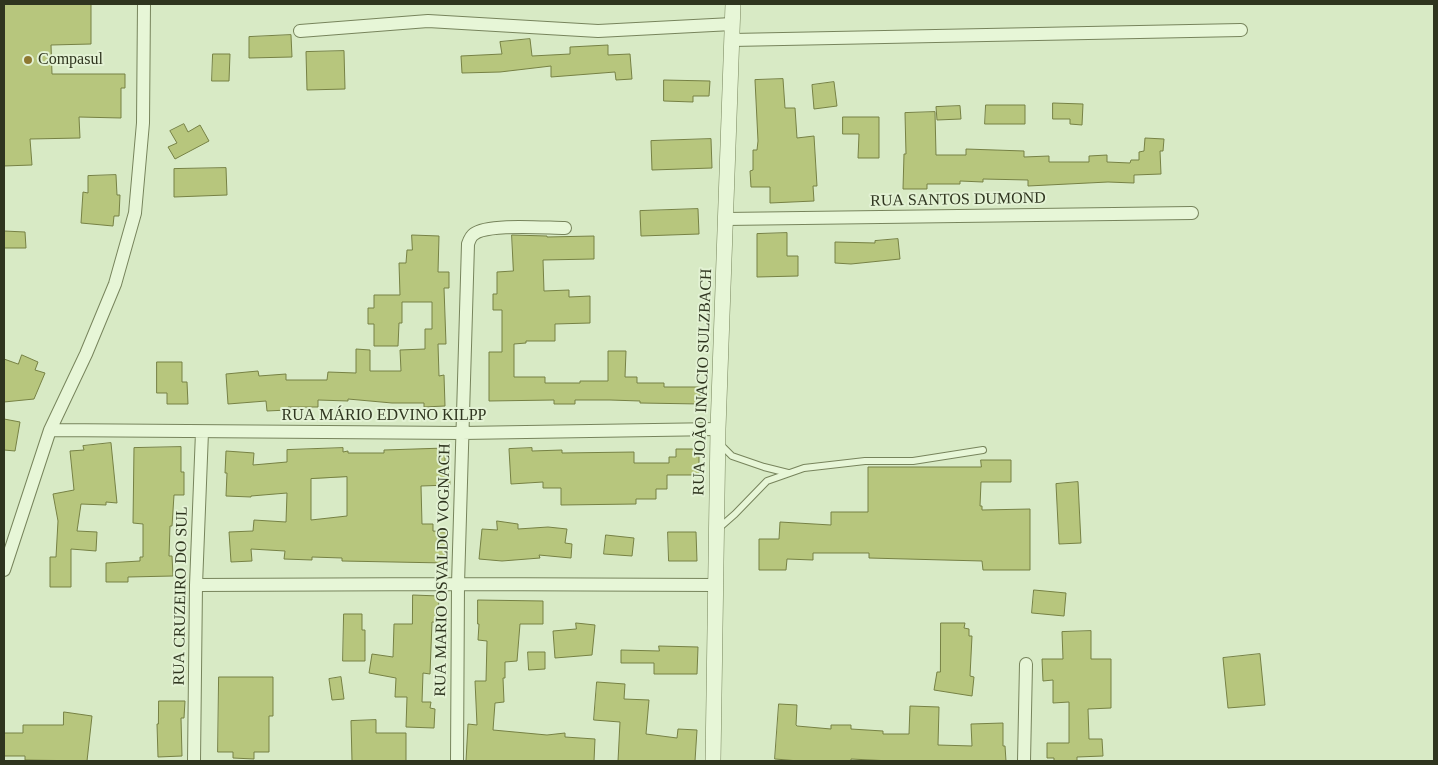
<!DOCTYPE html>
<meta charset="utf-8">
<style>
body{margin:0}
#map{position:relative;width:1438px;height:765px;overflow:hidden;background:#d8eac5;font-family:Georgia,serif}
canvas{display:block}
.frame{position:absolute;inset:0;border:5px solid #2f351f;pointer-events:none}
</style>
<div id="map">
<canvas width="1438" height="765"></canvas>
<div class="frame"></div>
</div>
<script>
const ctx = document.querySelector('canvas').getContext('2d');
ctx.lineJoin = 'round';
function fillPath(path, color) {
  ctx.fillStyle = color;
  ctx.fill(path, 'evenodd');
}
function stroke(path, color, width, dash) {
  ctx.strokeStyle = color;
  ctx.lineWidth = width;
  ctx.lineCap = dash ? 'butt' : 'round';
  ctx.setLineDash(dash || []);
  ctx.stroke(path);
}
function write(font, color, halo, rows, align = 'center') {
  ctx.font = font + ' Georgia,serif';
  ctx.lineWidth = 4;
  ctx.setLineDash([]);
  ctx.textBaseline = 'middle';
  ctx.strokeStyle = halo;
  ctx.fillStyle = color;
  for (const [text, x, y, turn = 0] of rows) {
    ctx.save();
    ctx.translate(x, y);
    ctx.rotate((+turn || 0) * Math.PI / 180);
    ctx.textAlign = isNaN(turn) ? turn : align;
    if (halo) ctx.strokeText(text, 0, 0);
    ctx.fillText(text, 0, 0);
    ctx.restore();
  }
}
const building = new Path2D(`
 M4,4H91V44L51,45L52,74H125V88H121V118L79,117L80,138L30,139L32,165L4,166Z
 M291,35L292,57L249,58V37Z
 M530,39L532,56L570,54V47L608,45V55L630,54L632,79L616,80L615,72L551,77V66L500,72L462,73L461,56L502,54L500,42Z
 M344,51L345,89L307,90L306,52Z
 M213,54H230L229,81H212Z
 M783,79L785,108H795L797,138L814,136L817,186H813L814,201L770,203V187H751L750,171L753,170V150H757L758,141L755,80Z
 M664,80L710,81L709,96H693V102L664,101Z
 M834,82L837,106L814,109L812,85Z
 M1053,103L1083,104L1082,125L1070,124V119H1053Z
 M986,105H1025V124H985Z
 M960,106L961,119L937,120L936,107Z
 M935,112L936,155H966V149L1024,151V157L1049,156V162H1089V156L1107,155V162L1130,163L1131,160H1139V152L1144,151L1145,138L1164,139L1163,151H1160L1161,174L1134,175V183L1108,182L1028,186V180L983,179V182L960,181V184H927V189H903L904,154H906L905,113Z
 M843,117H879V158H858L859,134H843Z
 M184,124L188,132L200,125L209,141L175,159L168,147L177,143L170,131Z
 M711,139L712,168L652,170L651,141Z
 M226,168L227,195L174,197V169Z
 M116,175L117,195H120L119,216H114L113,226L81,223L83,192L88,193V176Z
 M698,209L699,234L641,236L640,211Z
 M4,231L25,232L26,248H4Z
 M787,233V256H798V276L757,277V234Z
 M412,235L439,236L438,272H449V288H444L446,344H438L439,376L444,375L445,406L424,407V403H392L348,399V401L318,400V407H288V410L267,411L266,401L228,404L226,374L258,371L259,376L286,374V380H327L328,372L356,373V349L370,350V371H401L400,350L425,349V329H432V302H402V323H399L398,346H374V324H368V308H374V295H400L399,263H406L407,250H412Z
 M512,235L547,236V237L594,236V259L543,260L544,291L569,290V297L590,296V323L555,324V341H526V343L514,344V377H545V383H580V381H608V351H626L625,377H637V383H664V387H700V404L640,403V401L610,400H575V404H554V400L489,401V352H502V310H493V294H497V272L513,271Z
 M898,239L900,259L851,264L835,263V242L875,243V241Z
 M22,355L38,362L35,370L45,373L34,399L4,402V359L18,364Z
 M157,362H182V382H187L188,404H167V393H157Z
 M4,419L20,422L15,451L4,450Z
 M111,443L117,503L106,502V505L81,504L77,531L97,532L96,551L71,549V587H50V557H56L58,521L53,494L74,490L70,451L84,450L83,446Z
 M181,447V472H184V495H174L172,526H170L169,556H172L173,576L128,577V582H106V563L140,561V557H143V524L133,523L134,448Z
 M343,448V452L348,451V453H384V450L445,448V465H449L450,485L421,486L422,524H433V531L446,532L445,563L342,561V558L312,557V560L284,559L285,551L251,549L252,561L231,562L229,532L253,531L254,520L286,522L287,493L251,496V497L226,496L227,473H225L226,451L254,453L253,465L287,462V450ZM347,477V516L311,520V479Z
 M532,448V451L562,450V453L634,452V463H669V457H676V449H699V475H667V489H656V499H636V504L561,505V488H543V482L511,484L509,449Z
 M981,460H1011V482H981L980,506H982V510L1030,509V570H983L982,561L869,558V553H813V560L787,559L786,570H759V539H779L780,522L831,525V512H868V467H981Z
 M1078,482L1081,543L1059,544L1056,484Z
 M497,521L518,524V529L548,527L567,529L565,543L572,544L571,558L539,555L540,558L502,561L479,559L482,529L497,530Z
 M668,532H696L697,561H669Z
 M606,535L634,538L632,556L604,554Z
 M1034,590L1066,593L1064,616L1032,613Z
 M413,595L439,596L438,622H432L430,674L423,673L422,702H431L430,708L435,709L434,728L406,727L407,697H395L396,678L369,673L372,654L393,657L394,624H412Z
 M478,600L543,601V624H520L517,661L505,662V678H503L504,702L495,703L493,730L547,735L565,733V737L595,739L594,761H466L468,724L477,725L475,681H486L487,641L478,640L479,624H478Z
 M344,614H362V630H365V661H343Z
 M576,623L595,625L592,655L555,658L553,631L576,629Z
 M941,623H965L964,628L969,629V636H972L970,676L974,677L972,696L934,690L937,672H940Z
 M1091,631V659H1111V708L1088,709L1089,739H1102L1103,756L1077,757V761H1054V758H1047V743H1069V702L1053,703V680L1043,681L1042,659H1063L1062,632Z
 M659,646L698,647L697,674H654V663H621V650L659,651Z
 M528,652H545V669L529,670Z
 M1260,654L1265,705L1228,708L1223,658Z
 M219,677H273V716H269V752H254V759L233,758V752H218Z
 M341,677L344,699L332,700L329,679Z
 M597,682L625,684L624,699L649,700L646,734L677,738L678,729L697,730L695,761H618L620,722L594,720Z
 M159,701H185L184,718H181L182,756L158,757L157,724H158Z
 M779,704L797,705L796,725L797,726L831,729V725H851V729L883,731V734H909L910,706L939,707L938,745L972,746L971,724L1003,723V746H1005L1006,761H891L851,759V761H799L775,759Z
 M64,712L92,716L87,761L25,760V756H4V733H23V725H63Z
 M376,720V733H406V761H352L351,721Z`);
const service = new Path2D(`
 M720,444L732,456L764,467L788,473
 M719,528L735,514L767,481L804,468L865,461H913L983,450`);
const minor = new Path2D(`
 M300,31L428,21L598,31L732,24
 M732,40L1241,30
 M725,219L1192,213
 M50,430L462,433L718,429
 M4,570L50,430L86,354L115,284L135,213L143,123L144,4
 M196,585L458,584L716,585
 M194,761L196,585L202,432
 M457,761L458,584L468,244C469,241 471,236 474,234C488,223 546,228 565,228
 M1024,761L1026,664`);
const tertiary = new Path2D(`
 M713,761L718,429L733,4`);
const markers = [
 [28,60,5,"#8e7931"]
];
const poiNames = [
 ["Compasul",38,60]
];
const streetNames = [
 ["RUA SANTOS DUMOND",958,200,-1],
 ["RUA JOÃO INACIO SULZBACH",703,382,-88],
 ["RUA MÁRIO EDVINO KILPP",384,416],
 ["RUA MARIO OSVALDO VOGNACH",443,570,-89],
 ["RUA CRUZEIRO DO SUL",181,596,-89]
];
fillPath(building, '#b7c67d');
stroke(building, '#768144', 1);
stroke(service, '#77845c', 8);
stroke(minor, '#77845c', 14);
stroke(tertiary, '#77845c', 16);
stroke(service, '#e7f6d7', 6);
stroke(minor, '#e7f6d7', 12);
stroke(tertiary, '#e7f6d7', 15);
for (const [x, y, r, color] of markers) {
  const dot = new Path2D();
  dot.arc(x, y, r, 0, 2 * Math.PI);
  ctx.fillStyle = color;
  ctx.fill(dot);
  stroke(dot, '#e3f2d4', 2);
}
write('16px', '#2f351f', '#e3f2d4', poiNames, 'left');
write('16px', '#2f351f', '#e3f2d4', streetNames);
</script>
